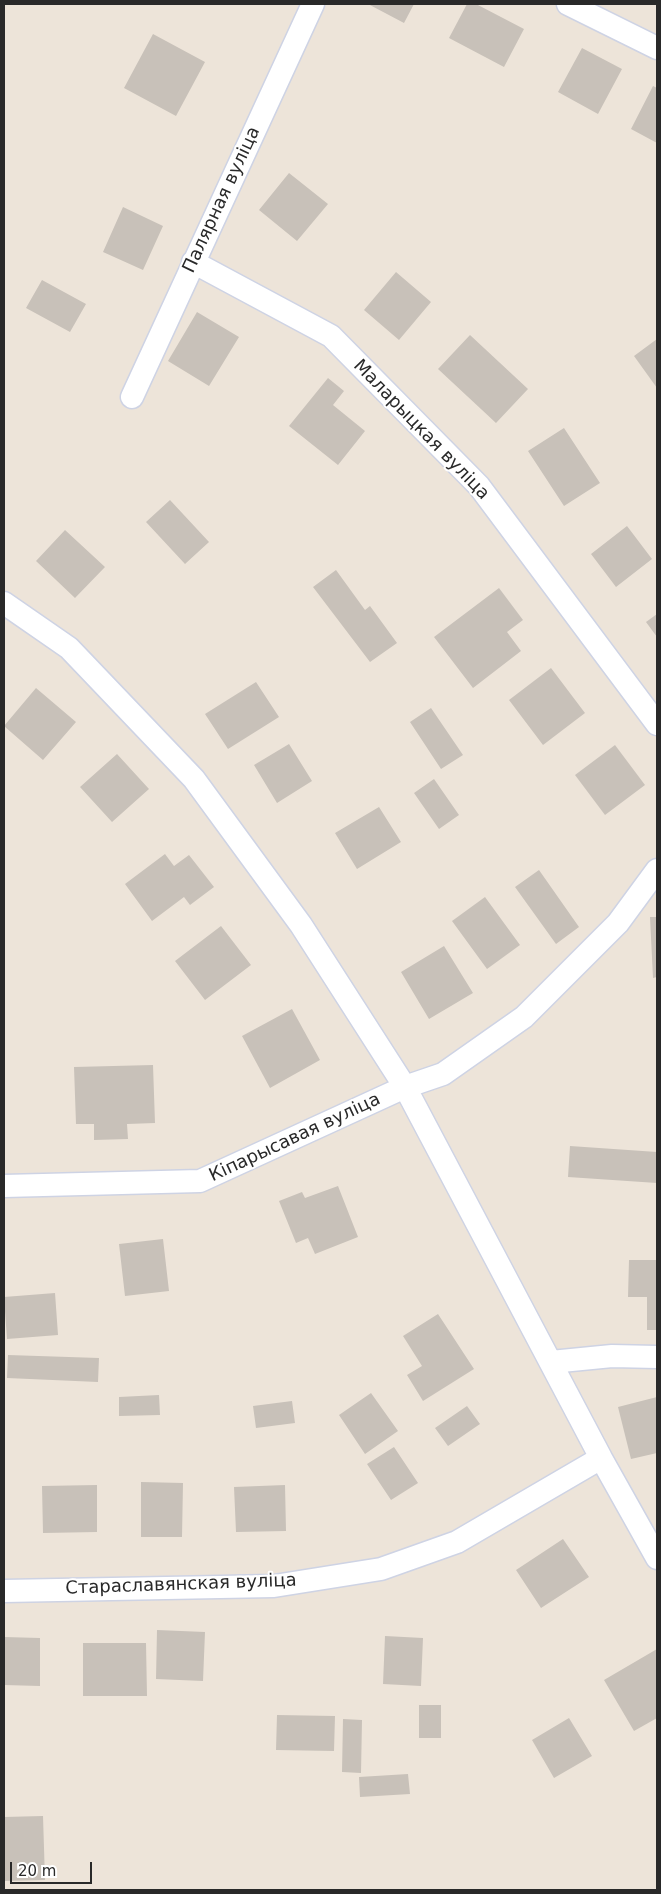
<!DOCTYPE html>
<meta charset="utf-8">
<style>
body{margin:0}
#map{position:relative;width:661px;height:1894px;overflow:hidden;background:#ede4d9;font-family:"DejaVu Sans",sans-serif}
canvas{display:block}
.frame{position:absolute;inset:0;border:5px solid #292929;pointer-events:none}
.scale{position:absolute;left:10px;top:1862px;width:82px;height:22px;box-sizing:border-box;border:2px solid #292929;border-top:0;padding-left:6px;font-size:15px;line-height:18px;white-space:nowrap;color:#292929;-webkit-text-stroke:4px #fff;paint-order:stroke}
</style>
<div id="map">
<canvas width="661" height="1894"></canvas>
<div class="frame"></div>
<div class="scale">20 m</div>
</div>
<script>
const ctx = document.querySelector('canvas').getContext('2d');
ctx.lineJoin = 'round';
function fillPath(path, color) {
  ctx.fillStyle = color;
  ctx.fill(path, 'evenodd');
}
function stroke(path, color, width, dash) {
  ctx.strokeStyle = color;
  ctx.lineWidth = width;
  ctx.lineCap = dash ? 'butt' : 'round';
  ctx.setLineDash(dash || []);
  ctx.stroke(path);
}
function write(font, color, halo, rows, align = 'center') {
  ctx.font = font + ' "DejaVu Sans",sans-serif';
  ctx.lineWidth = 4;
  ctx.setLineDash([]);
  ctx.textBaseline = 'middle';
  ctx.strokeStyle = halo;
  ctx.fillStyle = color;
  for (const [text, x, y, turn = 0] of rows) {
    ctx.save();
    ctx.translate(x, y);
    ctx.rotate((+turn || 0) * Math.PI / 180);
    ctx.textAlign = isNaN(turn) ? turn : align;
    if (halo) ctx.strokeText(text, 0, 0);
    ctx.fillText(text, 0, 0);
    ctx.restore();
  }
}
const building = new Path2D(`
 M368,4H414L404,23Z
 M467,4H476L524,29L504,67L449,38Z
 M153,34L205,62L176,116L124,88Z
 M582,48L622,69L598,114L558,92Z
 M653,86L657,88V143L631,129Z
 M289,173L328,204L297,241L259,210Z
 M123,207L163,226L143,270L103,252Z
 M396,272L431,302L399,340L364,310Z
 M42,280L86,304L70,332L26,308Z
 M197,312L239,337L209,386L168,361Z
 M470,335L528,389L496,423L438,369Z
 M657,339V388L634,356Z
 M328,378L344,391L333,405L365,431L338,465L289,426Z
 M564,428L600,483L564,506L528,451Z
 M170,500L209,542L185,564L146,522Z
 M627,526L652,559L616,587L591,554Z
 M65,530L105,567L75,598L36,561Z
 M336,570L365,610L370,606L397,643L370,662L313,587Z
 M499,588L523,620L507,632L521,651L473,688L434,637Z
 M657,614V637L646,622Z
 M551,668L585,713L543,745L509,700Z
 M256,682L279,717L228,749L205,714Z
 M36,688L76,722L43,760L4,726Z
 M431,708L463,755L441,769L410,722Z
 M289,744L312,781L277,803L254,765Z
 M615,745L645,785L605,815L575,775Z
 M117,754L149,789L112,822L80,787Z
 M434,779L459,815L439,829L414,793Z
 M379,807L401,842L357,869L335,833Z
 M165,854L174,866L189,855L214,887L190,905L184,897L152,921L125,884Z
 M539,870L579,927L556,944L515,887Z
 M485,897L520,945L487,969L452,921Z
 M650,917H657V977L653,978Z
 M221,926L251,965L205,1000L175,961Z
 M444,946L473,993L429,1019L401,972Z
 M292,1009L320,1060L270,1088L242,1036Z
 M153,1065L155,1123L127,1124L128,1139L94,1140V1124H76L74,1067Z
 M570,1146L657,1152V1183L568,1177Z
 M338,1186L358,1237L315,1254L308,1238L296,1243L279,1201L302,1192L305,1198Z
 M163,1239L169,1291L125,1296L119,1244Z
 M629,1260H657V1330H647V1297H628Z
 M55,1293L58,1335L7,1339L4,1297Z
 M438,1314L474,1369L423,1401L407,1375L422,1366L403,1336Z
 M8,1355L99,1358L98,1382L7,1378Z
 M371,1393L398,1431L365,1454L339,1415Z
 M159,1395L160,1415L119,1416V1397Z
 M657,1397V1453L631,1459L618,1407Z
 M292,1401L295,1423L256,1428L253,1406Z
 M467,1406L480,1424L448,1446L435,1428Z
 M394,1447L418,1483L391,1500L367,1464Z
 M141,1482L183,1483L182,1537H141Z
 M97,1485V1532L43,1533L42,1486Z
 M285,1485L286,1531L236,1532L234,1487Z
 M563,1539L589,1577L541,1608L516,1570Z
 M157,1630L205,1632L203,1681L156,1679Z
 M385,1636L423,1638L421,1686L383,1684Z
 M4,1637L40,1638V1686L4,1685Z
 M83,1643H146L147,1696H83Z
 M657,1649V1718L634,1731L604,1680Z
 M419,1705H441V1738H419Z
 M277,1715L335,1716L334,1751L276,1750Z
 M569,1718L592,1756L554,1778L532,1740Z
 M343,1719L362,1720L361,1773L342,1772Z
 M408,1774L410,1794L360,1797L359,1777Z
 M43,1816L45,1880L4,1881V1817Z`);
const minor = new Path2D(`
 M568,4L657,48
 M193,262L331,336L479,486L657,724
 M132,397L313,4
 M4,603L69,648L194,779L301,925L405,1087L601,1458L657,1558
 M4,1186L200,1181L405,1087L443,1074L524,1017L618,923L657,870
 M551,1362L612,1356L657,1357
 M4,1591L274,1586L381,1569L457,1542L601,1458`);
const streetNames = [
 ["Палярная вуліца",222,200,-65],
 ["Маларыцкая вуліца",421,430,46],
 ["Кіпарысавая вуліца",295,1138,-25],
 ["Стараславянская вуліца",181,1585,-2]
];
fillPath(building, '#c8c1b9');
stroke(minor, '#ced3e4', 25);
stroke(minor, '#fff', 22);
write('18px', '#292929', '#fff', streetNames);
</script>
